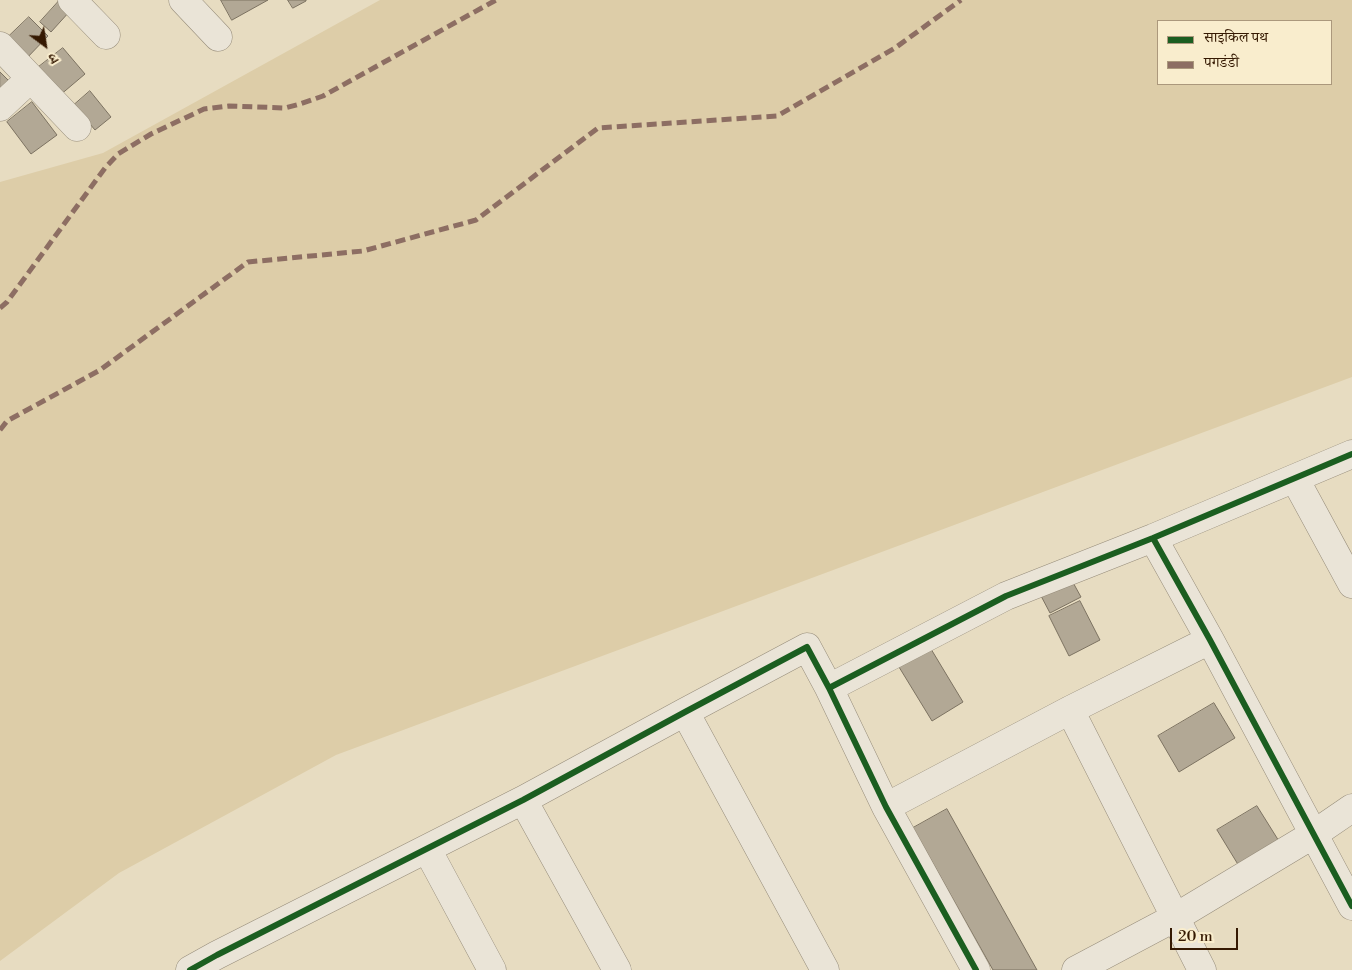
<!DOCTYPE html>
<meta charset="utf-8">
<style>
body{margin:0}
#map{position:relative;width:1352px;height:970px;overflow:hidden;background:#e7dcc1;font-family:"Libre Bodoni","Noto Serif Devanagari",serif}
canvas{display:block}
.legend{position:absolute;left:1157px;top:20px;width:175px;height:65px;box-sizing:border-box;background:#f9edcd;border:1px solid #ab987c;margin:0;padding:6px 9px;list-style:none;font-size:15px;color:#351902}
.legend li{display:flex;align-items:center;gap:10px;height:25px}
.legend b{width:25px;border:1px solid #ab987c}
.north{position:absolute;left:20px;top:20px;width:50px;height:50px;-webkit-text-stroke:4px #f9edcd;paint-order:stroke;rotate:149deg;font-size:14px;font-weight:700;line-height:20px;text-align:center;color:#351902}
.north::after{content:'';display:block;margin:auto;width:18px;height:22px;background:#351902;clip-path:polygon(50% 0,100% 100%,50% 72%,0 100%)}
.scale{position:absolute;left:1170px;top:928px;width:68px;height:22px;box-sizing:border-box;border:2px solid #351902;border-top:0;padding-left:6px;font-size:15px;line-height:18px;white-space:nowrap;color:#351902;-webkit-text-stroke:4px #f9edcd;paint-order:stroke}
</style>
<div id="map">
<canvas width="1352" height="970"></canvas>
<ul class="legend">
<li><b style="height:6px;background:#1b5e20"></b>साइकिल पथ</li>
<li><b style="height:6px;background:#8d6e63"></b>पगडंडी</li>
</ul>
<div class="north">उ</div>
<div class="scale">20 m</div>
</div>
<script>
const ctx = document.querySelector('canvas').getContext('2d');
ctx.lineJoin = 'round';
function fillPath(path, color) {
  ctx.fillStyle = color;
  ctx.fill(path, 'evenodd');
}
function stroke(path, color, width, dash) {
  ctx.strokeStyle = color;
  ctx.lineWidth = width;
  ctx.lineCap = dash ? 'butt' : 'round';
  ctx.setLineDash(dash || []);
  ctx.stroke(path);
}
const green = new Path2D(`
 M380,0H1352V377L336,755L119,873L0,961V182L103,153ZM1158,21H1331V84H1158Z`);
const building = new Path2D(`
 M221,0H268L232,20Z
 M288,0H306V1L293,8Z
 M59,1L70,11L51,32L40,22Z
 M29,17L48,36L24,61L4,41Z
 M63,48L85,74L59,96L36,69Z
 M0,72L12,84L0,96Z
 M90,91L111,117L95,130L74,105Z
 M32,102L57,135L31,154L7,122Z
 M1070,577L1081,597L1050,613L1040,594Z
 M1080,601L1100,640L1069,656L1049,616Z
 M931,649L963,702L932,721L899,667Z
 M1214,703L1235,738L1179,772L1158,736Z
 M1257,806L1282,846L1242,871L1217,830Z
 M947,809L1037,970H993L913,828Z`);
const minor = new Path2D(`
 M72,0L106,35
 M183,0L218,37
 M0,46L77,127
 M0,107L30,79
 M1295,479L1352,584
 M1153,538L1210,640L1352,906
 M829,688L1006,596L1153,538L1352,454
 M1070,710L1202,970
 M685,712L825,970
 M523,800L617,970
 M886,807L1070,710L1210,640
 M427,849L492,970
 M190,970L217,955L523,800L685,712L807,647L829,688L886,807L976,970
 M1076,970L1176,917L1314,834L1352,808`);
const quiet = new Path2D(`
 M0,308L7,302L105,168L118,154L151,134L204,109L229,106L285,108L300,104L323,96L496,0
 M0,430L7,421L100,370L248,262L363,251L476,220L598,128L777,116L895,48L961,0`);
const cycleway = new Path2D(`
 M1153,538L1210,640L1352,906
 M829,688L1006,596L1153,538L1352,454
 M190,970L217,955L523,800L685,712L807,647L829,688L886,807L976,970`);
fillPath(green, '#ddcda8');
fillPath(building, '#b2a895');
stroke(building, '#7c7261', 1);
stroke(minor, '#968c7a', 29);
stroke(minor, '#eae4d7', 28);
stroke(quiet, '#8d6e63', 5, [10, 5]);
stroke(cycleway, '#1b5e20', 6);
</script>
